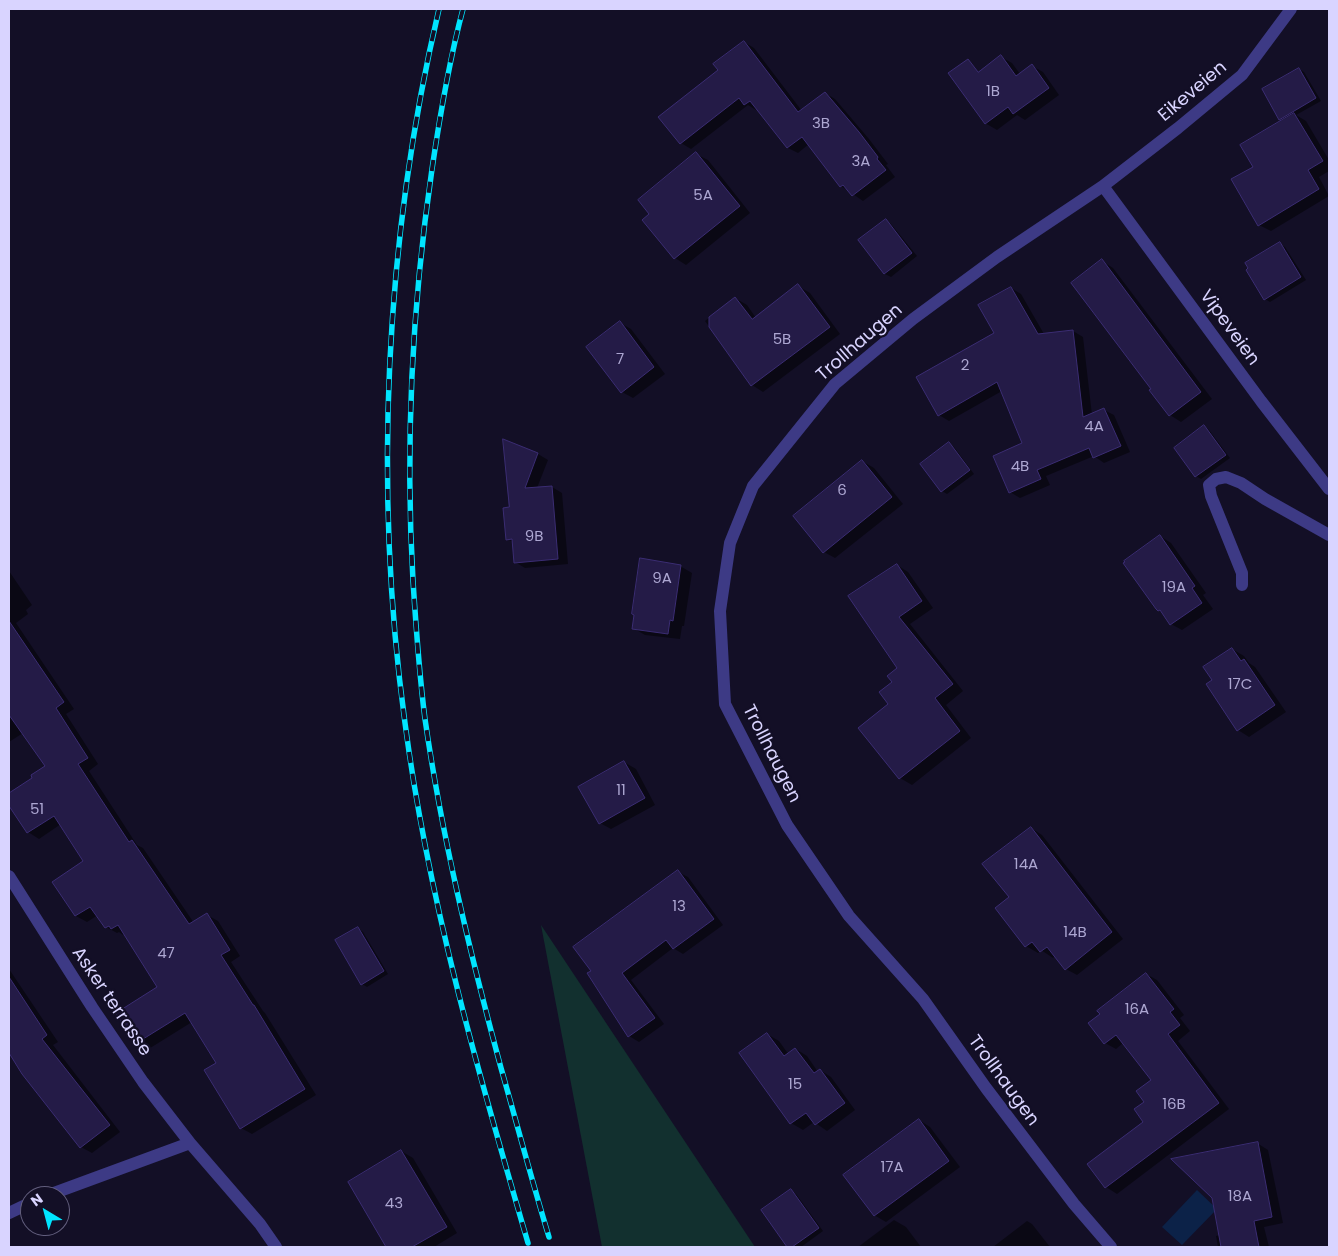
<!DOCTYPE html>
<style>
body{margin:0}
#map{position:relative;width:1338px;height:1256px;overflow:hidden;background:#130f26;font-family:Poppins,sans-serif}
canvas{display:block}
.frame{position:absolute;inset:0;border:10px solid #d9d4ff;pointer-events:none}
.north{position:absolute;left:20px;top:1186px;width:50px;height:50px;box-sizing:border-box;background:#130f26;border:1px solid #625e7d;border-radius:50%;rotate:323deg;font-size:14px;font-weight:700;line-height:20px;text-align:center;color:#d9d4ff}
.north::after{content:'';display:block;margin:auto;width:18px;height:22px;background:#00e5ff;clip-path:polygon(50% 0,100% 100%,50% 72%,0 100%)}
</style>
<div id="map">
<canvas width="1338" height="1256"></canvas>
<div class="frame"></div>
<div class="north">N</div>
</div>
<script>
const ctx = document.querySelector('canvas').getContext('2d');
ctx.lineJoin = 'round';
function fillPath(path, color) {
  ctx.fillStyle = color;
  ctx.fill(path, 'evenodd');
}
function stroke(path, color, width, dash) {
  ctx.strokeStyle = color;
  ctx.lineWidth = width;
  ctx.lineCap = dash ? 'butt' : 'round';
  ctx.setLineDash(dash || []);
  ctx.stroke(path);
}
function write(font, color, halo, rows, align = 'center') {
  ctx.font = font + ' Poppins,sans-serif';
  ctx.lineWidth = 4.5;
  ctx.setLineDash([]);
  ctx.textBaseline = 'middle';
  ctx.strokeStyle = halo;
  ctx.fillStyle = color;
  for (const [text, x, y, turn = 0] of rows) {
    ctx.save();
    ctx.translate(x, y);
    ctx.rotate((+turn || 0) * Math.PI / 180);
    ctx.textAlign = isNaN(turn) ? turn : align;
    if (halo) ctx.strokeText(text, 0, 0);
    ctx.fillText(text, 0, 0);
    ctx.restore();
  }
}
const green = new Path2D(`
 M541,925L755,1247H602Z`);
const water = new Path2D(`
 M1197,1190L1217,1209L1182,1245L1162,1227Z`);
const shadow = new Path2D(`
 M744,42L754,48L802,111L825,93L835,99L869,139L888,164L886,165L895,177L863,201L841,186L809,144L798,153L788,148L757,108L756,110L748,105L691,149L681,143L720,70Z
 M1001,57L1012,63L1020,74L1032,66L1043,72L1059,95L1025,120L1017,115L997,130L985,123Z
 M1299,69L1304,72L1321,101L1296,115L1306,121L1329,160V171L1319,177L1329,196L1271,231L1259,225L1254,167L1283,121L1280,119Z
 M696,154L708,160L750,213L686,265L675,258Z
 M886,220L891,224L917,256L891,277L885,274L860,240Z
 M1280,244L1285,247L1306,280L1270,302L1265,299Z
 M1102,261L1113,268L1212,399L1181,422L1170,415L1153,389Z
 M798,286L810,293L840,334L763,392L752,385L705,321L735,298L747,305L756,318Z
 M1011,288L1021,294L1044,334L1073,331L1083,337L1092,415L1104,410L1114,415L1130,452L1104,463L1094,456L1046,476L1050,485L1020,498L1010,492L1024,444L1002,391L949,421L939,415L995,333Z
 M620,323L631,329L665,374L633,398L622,392Z
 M1204,426L1209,430L1230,458L1201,479L1196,476Z
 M505,441L538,454L548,460L537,488L552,487L562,493L568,564L525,568L515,562L513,542L507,539L510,509Z
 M949,444L954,447L974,474L947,494L942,491Z
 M862,461L874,468L903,504L835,558L824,552Z
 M1160,536L1171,543L1206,593L1203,595L1213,609L1182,630L1171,624L1163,613L1157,608Z
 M897,565L908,572L933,608L910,624L963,691L946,705L971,738L912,785L900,778L860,728L890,704L894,682L899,669Z
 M680,566L692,573L684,626H682L680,639L645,635L633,628Z
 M9,571L32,605L26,610L28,614L16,623L74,709L66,714L98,764L89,771L137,845L143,848L194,923L207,915L218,921L240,956L231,962L263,1011L265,1013L316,1095L252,1134L241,1128L218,1063L192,1022L147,1050L136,1043L118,1013L159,987L125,934L123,935L119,932L117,933L106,927L98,915L87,922L76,916L54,883L85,861L61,824L39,839L28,832L9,803V795L34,778L47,766L23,733L9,742Z
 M1232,649L1244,656L1249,663L1255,667L1286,712L1249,737L1238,730L1213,680Z
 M624,762L636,769L655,805L611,829L600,823Z
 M1031,828L1042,835L1123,939L1077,975L1066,969L1055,956L1053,958L1041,950L1038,953L1026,946Z
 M678,872L688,877L723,925L683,954L673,948L631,980L664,1024L639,1042L629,1036L592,971Z
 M358,928L363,932L388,974L367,987L362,984Z
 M9,969L58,1042L53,1045L120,1132L92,1153L81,1147L23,1072L9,1051Z
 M1146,974L1157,980L1184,1015L1180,1018L1190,1031L1178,1041L1229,1109L1117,1194L1106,1187L1089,1164L1145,1122L1146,1102L1153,1080L1123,1043L1116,1049L1105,1043Z
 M767,1034L779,1041L789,1055L796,1049L807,1056L818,1072L820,1070L831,1077L855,1110L827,1131L814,1122L803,1130L791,1123Z
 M919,1120L930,1127L960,1167L886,1222L874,1215Z
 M1257,1143L1268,1150L1283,1223L1264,1227L1269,1247H1218L1216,1236L1220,1235Z
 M401,1151L413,1158L457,1233L434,1247H388L349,1183Z
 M791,1191L796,1194L823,1231L801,1247H789L763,1210Z
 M894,1220L906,1227L921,1247H858Z
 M1027,1221L1032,1224L1050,1247H993Z`);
const building = new Path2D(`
 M744,41L798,112L825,92L859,132L878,157L877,159L886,170L852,196L843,185L840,187L802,137L787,148L750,101L744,105L739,98L680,144L658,117L718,70L713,64Z
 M1001,55L1016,76L1032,64L1049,88L1013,114L1008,107L985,124L948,73L968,59L978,72Z
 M1299,68L1316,98L1279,120L1262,89Z
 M1294,113L1323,161L1308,170L1319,189L1258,226L1231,179L1253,167L1240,145Z
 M696,152L740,206L674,259L642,220L649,214L638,200Z
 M886,219L912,253L884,274L858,240Z
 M1280,242L1301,277L1264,300L1246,270L1248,268L1245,263Z
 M1102,259L1201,392L1169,416L1149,390L1151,389L1071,283Z
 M798,284L830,327L751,386L709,327V317L735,297L752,319Z
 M1011,287L1038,334L1073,330L1083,417L1104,408L1121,446L1093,458L1089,448L1037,470L1041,479L1009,493L993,456L1022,443L997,382L938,416L916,377L994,333L978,305Z
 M620,321L654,367L621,393L586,347Z
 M1204,425L1226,455L1195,477L1174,448Z
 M503,439L538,453L525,488L552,486L558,559L514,563L512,539L506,540L503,508L509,507Z
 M949,442L970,470L941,492L920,464Z
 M862,460L892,497L823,553L793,516Z
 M1160,535L1195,586L1192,588L1202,603L1170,625L1160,610L1158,611L1156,609L1123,563L1125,562L1124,561Z
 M640,558L681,565L673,621L670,620L668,634L632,629L634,615L632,614Z
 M897,564L922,601L899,617L953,684L935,698L960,731L899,779L858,728L888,704L879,692L892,682L887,676L897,668L848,596Z
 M9,621L64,702L56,708L88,758L78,764L129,842L132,840L189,924L207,913L230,950L221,955L253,1005H254L305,1089L240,1129L204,1070L216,1063L185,1013L135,1044L116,1013L157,987L118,925L111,929L109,926L105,928L90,907L75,916L52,882L83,861L54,816L27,833L9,806V793L32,778L31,775L45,766L9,715Z
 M1232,648L1241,661L1244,659L1275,705L1237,731L1206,684L1212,680L1203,667Z
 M624,761L645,798L599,824L578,787Z
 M1031,827L1112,932L1065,970L1047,947L1040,952L1032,942L1025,947L995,908L1009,897L982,864Z
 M678,870L714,919L673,949L666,940L622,973L655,1018L628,1037L587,973L591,971L573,947Z
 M358,927L384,971L361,985L335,940Z
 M1146,973L1174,1009L1170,1012L1180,1025L1168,1034L1219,1103L1105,1188L1087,1164L1143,1122L1134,1109L1144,1102L1136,1091L1151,1080L1116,1035L1104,1044L1088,1023L1100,1014L1097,1011Z
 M9,977L47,1035L42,1039L110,1125L80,1148L22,1074L9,1053Z
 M767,1033L784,1056L795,1048L814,1073L820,1069L845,1103L815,1125L806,1113L790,1124L739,1053Z
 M919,1119L949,1161L874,1216L843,1175Z
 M1258,1142L1272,1217L1254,1221L1259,1247H1221L1212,1198L1171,1159Z
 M401,1150L447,1227L412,1247H386L348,1182Z
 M791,1189L819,1228L792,1247H787L761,1210Z`);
const lane = new Path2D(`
 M1242,585V573L1211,496L1209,485L1216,479L1226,477L1241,483L1265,499L1329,535`);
const street = new Path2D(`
 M1103,186L1261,401L1329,489
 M9,876L92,1007L143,1082L190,1143
 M46,1196L190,1143L260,1224L276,1247
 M9,1213L30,1203
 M1111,1247L1074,1204L986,1088L923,999L849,916L787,825L725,704L720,611L730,543L753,486L835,384L913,319L997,257L1103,186L1178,128L1242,75L1291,9`);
const rail = new Path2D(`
 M439,9C385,238 373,489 405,723C428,899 478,1072 528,1243
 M463,9C449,61 440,115 432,169C412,306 405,443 413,581C416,627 419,673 425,719C442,837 470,953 501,1068C517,1124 532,1181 549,1237`);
const numberNames = [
 ["1B",993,92],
 ["3B",821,124],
 ["3A",861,162],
 ["5A",703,196],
 ["5B",782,340],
 ["7",620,360],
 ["2",965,366],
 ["4A",1094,427],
 ["4B",1020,467],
 ["6",842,491],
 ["9B",534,537],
 ["9A",662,579],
 ["19A",1174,588],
 ["17C",1240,685],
 ["11",621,791],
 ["51",37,810],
 ["14A",1026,865],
 ["13",679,907],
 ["14B",1075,933],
 ["47",166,954],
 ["16A",1137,1010],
 ["15",795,1085],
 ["16B",1174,1105],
 ["17A",892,1168],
 ["18A",1240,1197],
 ["43",394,1204]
];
const streetNames = [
 ["Eikeveien",1193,92,-40],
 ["Vipeveien",1229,328,54],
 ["Trollhaugen",860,343,-41],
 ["Trollhaugen",771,754,63],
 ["Asker terrasse",111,1002,56],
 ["Trollhaugen",1003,1081,54]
];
fillPath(green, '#12302f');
fillPath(water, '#0c2248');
fillPath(shadow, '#0007');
fillPath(building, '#241b47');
stroke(building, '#3b2d73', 1);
stroke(lane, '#3d3a85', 12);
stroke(street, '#3d3a85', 12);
stroke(rail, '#00e5ff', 5.5);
stroke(rail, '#130f26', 4, [11]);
write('15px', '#aca6d1', null, numberNames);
write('18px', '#d9d4ff', '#130f26', streetNames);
</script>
